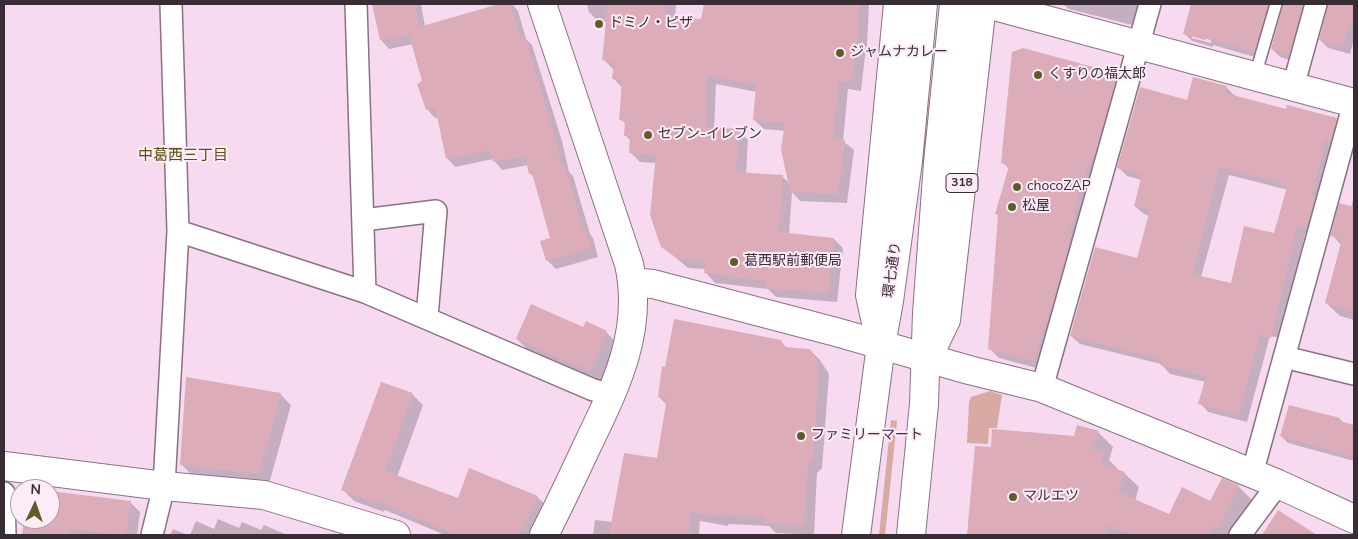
<!DOCTYPE html>
<meta charset="utf-8">
<style>
body{margin:0}
#map{position:relative;width:1358px;height:539px;overflow:hidden;background:#f7daef;font-family:"Nunito Sans",sans-serif}
canvas{display:block}
.frame{position:absolute;inset:0;border:5px solid #382d35;pointer-events:none}
.north{position:absolute;left:10px;top:479px;width:50px;height:50px;box-sizing:border-box;background:#fdebf8;border:1px solid #ae9faa;border-radius:50%;rotate:3deg;font-size:14px;font-weight:700;line-height:20px;text-align:center;color:#382d35}
.north::after{content:'';display:block;margin:auto;width:18px;height:22px;background:#605c28;clip-path:polygon(50% 0,100% 100%,50% 72%,0 100%)}
</style>
<div id="map">
<canvas width="1358" height="539"></canvas>
<div class="frame"></div>
<div class="north">N</div>
</div>
<script>
const ctx = document.querySelector('canvas').getContext('2d');
ctx.lineJoin = 'round';
function fillPath(path, color) {
  ctx.fillStyle = color;
  ctx.fill(path, 'evenodd');
}
function stroke(path, color, width, dash) {
  ctx.strokeStyle = color;
  ctx.lineWidth = width;
  ctx.lineCap = dash ? 'butt' : 'round';
  ctx.setLineDash(dash || []);
  ctx.stroke(path);
}
function write(font, color, halo, rows, align = 'center') {
  ctx.font = font + ' "Nunito Sans","Noto Sans JP",sans-serif';
  ctx.lineWidth = 4;
  ctx.setLineDash([]);
  ctx.textBaseline = 'middle';
  ctx.strokeStyle = halo;
  ctx.fillStyle = color;
  for (const [text, x, y, turn = 0] of rows) {
    ctx.save();
    ctx.translate(x, y);
    ctx.rotate((+turn || 0) * Math.PI / 180);
    ctx.textAlign = isNaN(turn) ? turn : align;
    if (halo) ctx.strokeText(text, 0, 0);
    ctx.fillText(text, 0, 0);
    ctx.restore();
  }
}
const green = new Path2D(`
 M990,391L1002,395L997,428H989L988,444L967,443L969,402L971,397Z
 M891,420L897,421L885,535H879Z`);
const shadow = new Path2D(`
 M374,4H421L425,26L503,4H512L518,11L526,39L532,45L562,141L569,172L573,176L590,234L593,238L598,257L556,269L547,260L551,239L534,178L530,173L528,165L502,170L493,159L455,167L447,158L439,117L435,118L427,109L424,82L413,44L389,49L381,40Z
 M587,4H676L675,18L702,20L706,4H805L808,7L813,4H869L867,47H866L861,91L848,89L843,141L854,150L847,203L800,201L792,192L789,235L834,239L843,248L837,302L776,297L768,289L715,283L706,273V269L688,268L662,246L656,163L640,162L630,152L631,141L626,136V125L621,119L622,88L614,79L613,69L604,60L607,22H599L589,12ZM716,84L757,92L754,120L764,129L785,131L789,183L782,176L746,174L748,140L738,130L714,129Z
 M1063,4H1147L1140,27L1069,9Z
 M1193,4H1315L1297,62L1280,57L1272,49L1285,4L1279,6L1262,59L1213,45V47L1192,41L1184,33ZM1192,35L1211,40V43L1192,38Z
 M1329,4H1354V39L1350,54L1328,48L1320,40Z
 M1111,73L1121,82L1044,370L999,358L989,348L1009,169L1003,163Z
 M1226,87L1235,96L1287,110L1336,119L1345,128L1315,237L1305,234L1281,338L1270,336L1247,422L1208,412L1200,403L1206,382L1170,374L1161,364L1080,344L1071,336L1138,259L1149,216L1144,214L1135,206L1142,180L1127,176L1118,167L1188,102ZM1229,175L1288,190L1275,235L1232,285L1201,277Z
 M1354,195V320L1340,316L1326,303L1341,245L1332,235L1351,208Z
 M584,329L606,332L617,343L600,381L528,350L517,339Z
 M780,341L787,348L810,350L820,360L829,374L822,468L817,473L814,535L776,533L769,526L728,524V526L700,521L699,535H593L595,520L613,522L658,460L667,405L659,397Z
 M382,383L413,395L423,405L397,477L459,499L537,497L548,507L535,535H445L385,510L384,512L354,501L343,490Z
 M280,394L291,405L269,484L193,476L182,465Z
 M1290,407L1340,419L1344,424L1354,426V461L1288,443L1281,436Z
 M1098,432L1113,447L1109,460L1118,469L1117,471L1124,473L1139,487L1135,501L1169,516L1211,502L1238,486L1253,501L1236,535H969L976,447L992,449L1074,437Z
 M50,492L130,502L140,512L137,535H23L25,519H50Z
 M1279,512L1315,535H1263Z
 M218,519L239,528L242,522L261,530L264,525L287,535H190L196,521L214,529Z
 M173,529L188,535H170Z`);
const building = new Path2D(`
 M372,4H415L419,27L499,4H511L520,36L524,35L553,131L562,167L565,166L582,228L585,227L591,248L546,261L540,241L550,238L532,173L529,174L525,156L493,162L490,150L446,159L435,107L426,110L417,84L422,81L409,35L380,40Z
 M608,4H666V16L701,19L704,4H860L858,38H857L852,82L839,81L833,138L845,140L838,194L790,192L781,149L785,123L753,120L756,85L707,75L705,127L739,129L736,172L783,175L779,232L834,238L828,293L765,288L766,281L704,273L706,261L678,259L661,247L650,215L656,155L629,153L630,136H624L625,121L619,120L622,80L612,79L614,62L602,60Z
 M1191,4H1268L1254,52L1206,38L1205,40L1183,34Z
 M1283,4H1303L1289,55L1271,49Z
 M1328,4H1354V26L1349,24L1342,47L1319,40Z
 M1023,48L1112,72L1110,79L1116,80L1093,161H1090L1082,187H1081L1068,240L1070,241L1045,330L1043,329L1035,361L988,349L998,215L995,214L1009,166L1001,163L1012,52Z
 M1193,77L1227,86L1225,93L1286,109L1287,105L1337,118L1330,142L1325,140L1312,196L1315,197L1306,229L1297,226L1271,338L1263,337L1262,328L1238,415L1198,404L1206,376L1160,365L1162,359L1070,336L1095,247L1137,258L1150,210L1134,206L1142,174L1117,168L1140,87L1187,100ZM1220,167L1283,183L1282,186L1287,187L1274,233L1244,226L1231,283L1192,274Z
 M1339,203L1354,207V311L1325,303L1342,239L1330,236Z
 M531,304L583,327L586,321L607,331L590,371L516,339Z
 M674,319L781,340L785,347L810,349L819,363L813,458L808,463L804,525L764,523L765,517L719,515L718,516L690,512L689,535H609L624,453L657,458L667,398L658,397L662,366L665,367Z
 M186,377L281,393L259,474L180,465Z
 M381,382L413,393L385,471L458,498L469,468L538,496L519,535H457L374,500L373,502L341,490Z
 M1289,405L1340,418L1339,421L1354,425V457L1280,436Z
 M1077,425L1099,431L1093,450L1104,453L1100,464L1125,472L1118,492L1169,514L1182,487L1210,501L1222,478L1239,485L1218,528L1212,526L1209,532L1216,535H1133L1108,524L1104,535H967L975,446L991,447L992,429L1074,436Z
 M50,491L131,501L126,535L69,529L68,535H22L24,519H50Z
 M1278,510L1317,535H1262Z`);
const service = new Path2D(`
 M1255,76L1276,4`);
const minor = new Path2D(`
 M356,4L365,292
 M1293,87L1316,4
 M363,220L436,211L427,317
 M178,231L365,292L591,389L612,396
 M1284,357L1354,374
 M1042,388L1150,4
 M1252,474L1354,103
 M4,493L5,535
 M152,535L164,486L178,231L171,4
 M1240,535L1278,484`);
const tertiary = new Path2D(`
 M542,4L629,264C644,331 615,388 587,446C573,476 559,506 544,535
 M987,4L1354,103
 M633,282L653,284L836,332L969,370L1042,388L1278,484L1354,519
 M4,466L164,486L264,495L396,535`);
const primary = new Path2D(`
 M878,332L870,295L898,4
 M930,353L946,320L982,4
 M856,535L881,345L889,301L908,161L923,4
 M911,535L924,404L927,313L938,163L954,4`);
const markers = [
 [599,24,5,"#605c28"],
 [840,53,5,"#605c28"],
 [1038,75,5,"#605c28"],
 [648,135,5,"#605c28"],
 [1017,187,5,"#605c28"],
 [1012,207,5,"#605c28"],
 [734,262,5,"#605c28"],
 [801,436,5,"#605c28"],
 [1013,497,5,"#605c28"]
];
const shields = [
 [962,183,32]
];
const shieldNames = [
 ["318",962,183]
];
const poiNames = [
 ["ドミノ・ピザ",609,24],
 ["ジャムナカレー",850,53],
 ["くすりの福太郎",1048,75],
 ["セブン-イレブン",658,135],
 ["chocoZAP",1027,187],
 ["松屋",1022,207],
 ["葛西駅前郵便局",744,262],
 ["ファミリーマート",811,436],
 ["マルエツ",1023,497]
];
const streetNames = [
 ["環七通り",893,270,-82]
];
const neighbourhoodNames = [
 ["中葛西三丁目",183,156]
];
fillPath(green, '#d9a9a3');
fillPath(shadow, '#0003');
fillPath(building, '#dcacb9');
stroke(service, '#8b7185', 14);
stroke(minor, '#8b7185', 24);
stroke(tertiary, '#8b7185', 30);
stroke(primary, '#8b7185', 30);
stroke(service, '#fff', 11);
stroke(minor, '#fff', 21);
stroke(tertiary, '#fff', 28);
stroke(primary, '#fff', 28);
for (const [x, y, r, color] of markers) {
  const dot = new Path2D();
  dot.arc(x, y, r, 0, 2 * Math.PI);
  ctx.fillStyle = color;
  ctx.fill(dot);
  stroke(dot, '#fdebf8', 2);
}
for (const [x, y, w] of shields) {
  const box = new Path2D();
  box.roundRect(x - w / 2, y - 9.5, w, 19, 4);
  ctx.fillStyle = '#fdebf8';
  ctx.fill(box);
  stroke(box, '#382d35', 1);
}
write('bold 12px', '#382d35', null, shieldNames);
write('14px', '#382d35', '#fdebf8', poiNames, 'left');
write('14px', '#382d35', '#fdebf8', streetNames);
write('15px', '#565114', '#fdebf8', neighbourhoodNames);
</script>
